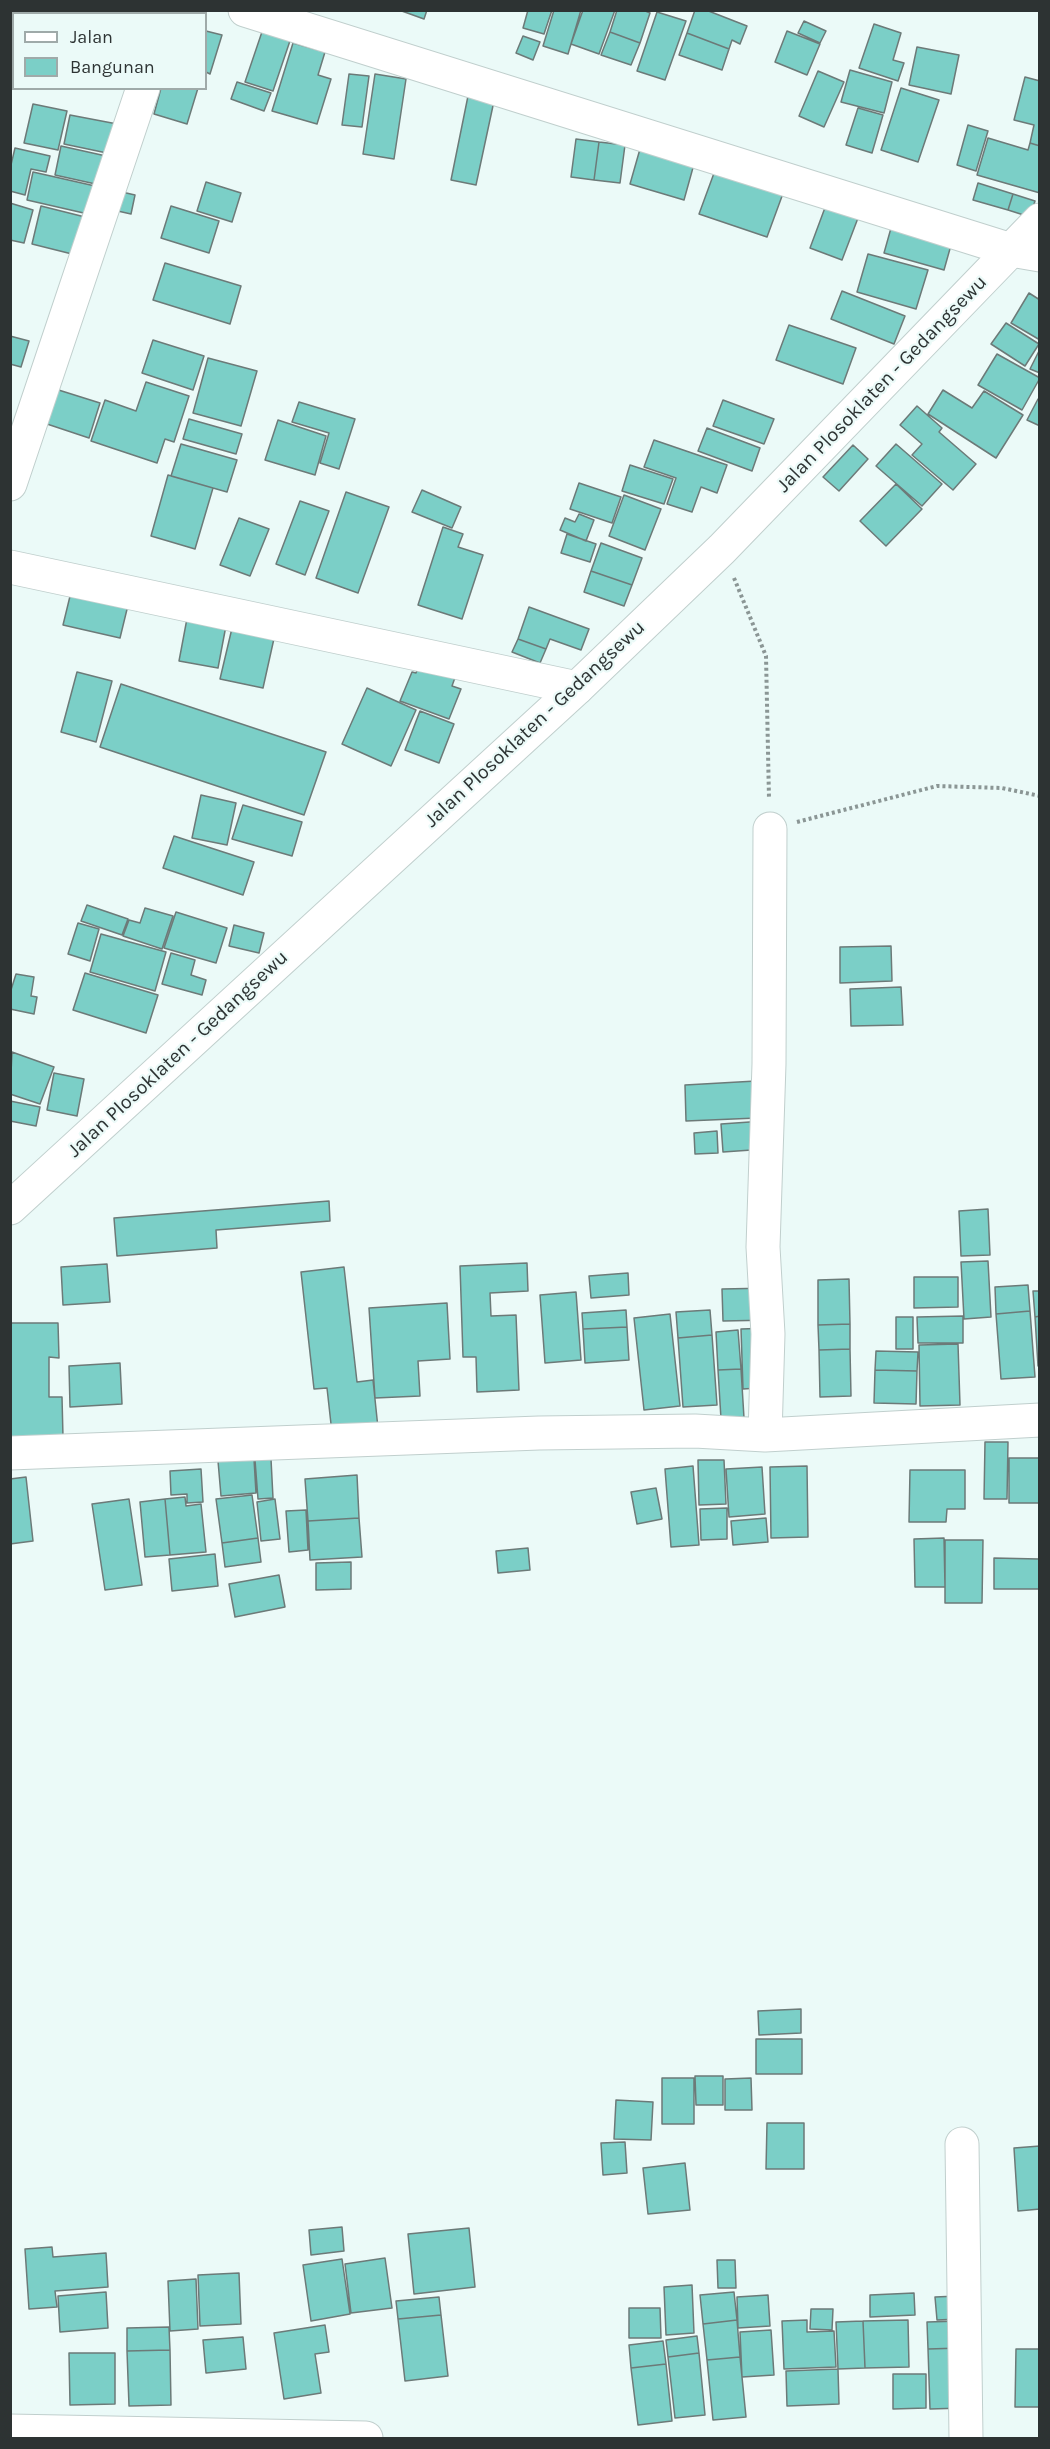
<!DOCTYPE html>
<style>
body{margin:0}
#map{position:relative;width:1050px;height:2449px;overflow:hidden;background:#ebfaf8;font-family:Karla,sans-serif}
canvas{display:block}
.frame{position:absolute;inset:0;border:12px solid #2d3333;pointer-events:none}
.legend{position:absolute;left:12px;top:12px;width:195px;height:78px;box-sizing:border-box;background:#ebfaf8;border:2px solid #9faaa9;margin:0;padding:8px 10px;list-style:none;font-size:18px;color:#2d3333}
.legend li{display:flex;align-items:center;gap:12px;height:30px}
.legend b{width:30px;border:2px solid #9faaa9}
</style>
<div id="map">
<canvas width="1050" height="2449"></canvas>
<div class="frame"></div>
<ul class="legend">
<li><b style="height:8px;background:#fff"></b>Jalan</li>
<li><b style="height:16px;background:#7bcfc7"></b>Bangunan</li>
</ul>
</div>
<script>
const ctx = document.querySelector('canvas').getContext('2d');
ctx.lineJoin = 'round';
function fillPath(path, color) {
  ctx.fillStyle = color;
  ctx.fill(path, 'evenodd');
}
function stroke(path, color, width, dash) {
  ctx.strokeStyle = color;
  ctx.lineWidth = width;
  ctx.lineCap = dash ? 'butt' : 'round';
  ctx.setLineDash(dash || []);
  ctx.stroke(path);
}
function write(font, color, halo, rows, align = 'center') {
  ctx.font = font + ' Karla,sans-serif';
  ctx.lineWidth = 4.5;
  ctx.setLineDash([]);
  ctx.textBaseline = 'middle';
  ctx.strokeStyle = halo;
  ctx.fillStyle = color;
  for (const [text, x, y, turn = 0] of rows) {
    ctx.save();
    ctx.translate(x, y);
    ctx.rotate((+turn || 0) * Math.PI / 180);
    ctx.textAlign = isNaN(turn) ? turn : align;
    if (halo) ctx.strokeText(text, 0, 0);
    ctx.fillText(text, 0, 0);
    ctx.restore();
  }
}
const building = new Path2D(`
 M51,10H78V14H40L41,11L50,13Z
 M136,10L135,14H101V10Z
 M399,10H427L424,19Z
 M528,10H552L544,34L523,28Z
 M554,10H581L568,54L543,46Z
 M583,10H615L599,54L571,44Z
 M617,10H643L650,13L640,43L610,32Z
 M695,10H706L747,26L740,44L732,40L729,49L687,33Z
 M657,12L686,21L665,80L637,71Z
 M266,20L294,29L273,91L245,82Z
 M804,21L826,31L820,43L798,33Z
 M874,24L901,33L893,60L904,63L898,81L859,68Z
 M206,31L222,35L210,74L206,72Z
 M787,31L820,44L807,75L775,62Z
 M610,32L640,43L631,65L601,55Z
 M687,33L729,49L722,70L679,55Z
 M523,36L540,42L533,60L516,53Z
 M293,43L325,52L318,75L331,79L317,124L272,111Z
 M917,47L959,55L951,94L909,85Z
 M850,70L892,82L884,113L841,102Z
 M818,71L844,82L824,127L799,116Z
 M349,74L369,76L362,127L342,125Z
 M375,74L406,79L394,159L363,154Z
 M1025,77L1040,81V146L1030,143L1034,125L1014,120Z
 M237,82L271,93L264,111L231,99Z
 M161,88H198L187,124L154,114Z
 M901,88L939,100L918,162L881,150Z
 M468,96L494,101L476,185L451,180Z
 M33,104L67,111L58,150L24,143Z
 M858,108L883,115L872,153L846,145Z
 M70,115L133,127L126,157L64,144Z
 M968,125L988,131L976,171L957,165Z
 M988,138L1028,150L1030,143L1040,146V193L977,175Z
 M576,139L599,142L594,180L571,177Z
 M599,142L625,145L620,183L594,180Z
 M61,146L124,160L118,189L55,175Z
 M15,148L50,156L46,172L31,169L25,195L10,191V169Z
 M640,149L694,164L684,200L630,184Z
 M717,165L785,188L767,237L699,214Z
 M33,172L95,186L88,214L27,200Z
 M206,182L241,193L232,222L197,211Z
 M978,183L1013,194L1008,210L973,200Z
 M96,186L135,195L131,214L91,205Z
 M1013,194L1035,201L1030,217L1008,210Z
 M10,203L33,210L24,243L10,240Z
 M826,205L858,218L842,260L810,248Z
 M41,206L89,218L80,256L32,244Z
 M171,206L219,221L209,253L161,238Z
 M893,221L953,238L944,270L884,253Z
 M868,254L928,270L916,309L857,292Z
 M165,263L241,286L230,324L153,300Z
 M842,291L905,316L894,344L831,319Z
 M1029,293L1040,300V340L1011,323Z
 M1006,323L1039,344L1025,366L991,344Z
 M789,325L856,348L843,384L776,360Z
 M10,336L29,341L21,367L10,364Z
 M153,340L204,356L193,390L142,373Z
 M1040,349V373L1030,369Z
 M997,354L1040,378L1022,410L978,385Z
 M208,358L257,371L241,426L193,413Z
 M146,382L189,396L174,442L165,439L157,463L91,441L105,400L136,411Z
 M49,387L100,403L89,438L38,421Z
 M943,390L972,408L984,391L1023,415L996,458L928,414Z
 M1038,399L1040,400V426L1027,420Z
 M723,400L774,419L764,444L713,426Z
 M299,402L355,419L339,469L320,463L329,433L292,422Z
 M917,406L942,428L939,432L976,464L953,490L912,455L922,444L900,425Z
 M189,419L242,434L236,454L183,439Z
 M278,420L326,436L315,475L265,460Z
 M707,428L760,448L752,471L698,451Z
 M654,440L727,465L717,493L701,487L692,512L667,504L676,478L644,467Z
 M181,444L237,460L227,492L171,476Z
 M896,444L942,484L922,506L876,466Z
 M853,445L868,459L839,491L823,477Z
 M630,465L673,479L664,504L622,491Z
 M168,475L213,488L195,549L151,536Z
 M579,483L621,497L612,523L570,509Z
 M896,484L922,509L886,546L860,521Z
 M422,490L461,507L452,528L412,512Z
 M346,492L389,507L358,593L316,578Z
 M624,495L661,509L645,550L609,536Z
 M300,501L329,511L305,575L276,564Z
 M579,514L594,520L586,541L560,530L565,518L575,522Z
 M239,518L269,529L250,576L220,565Z
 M443,527L463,534L458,547L483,555L462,619L418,605Z
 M567,534L596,544L590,562L561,553Z
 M601,543L642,558L632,585L591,571Z
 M591,571L632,585L624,606L584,592Z
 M72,588L129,601L120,638L63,625Z
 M237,607L279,616L263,688L220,679Z
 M529,607L589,629L581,650L550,639L546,649L518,639Z
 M189,608L228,615L218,668L179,661Z
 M518,639L546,649L540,663L512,652Z
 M422,658L457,672L452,686L461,689L449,719L400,701L412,672L416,673Z
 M77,672L112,681L96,742L61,732Z
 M121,684L326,752L304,815L100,747Z
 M367,688L416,710L391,766L342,744Z
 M420,711L454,724L439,763L405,750Z
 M201,795L236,803L227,845L192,838Z
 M243,805L302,822L292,856L232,839Z
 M174,836L254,862L243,895L163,868Z
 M87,905L128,919L122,935L81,921Z
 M145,908L173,916L162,949L123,936L129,920L140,923Z
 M176,912L227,928L216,963L164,948Z
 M78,923L99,929L90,961L68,954Z
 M234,925L264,933L259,953L229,946Z
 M101,934L166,952L155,991L90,972Z
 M891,946L892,981L840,983V947Z
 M171,953L195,960L191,975L206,980L202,995L162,984Z
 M85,973L158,995L146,1033L73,1010Z
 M16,974L34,977L31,996L37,997L34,1014L10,1009V993Z
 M901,987L903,1025L851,1026L850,989Z
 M12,1052L54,1067L40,1104L10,1094Z
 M54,1073L84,1079L77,1116L47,1110Z
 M756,1081L757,1118L686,1121L685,1085Z
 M10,1101L40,1107L36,1126L10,1121Z
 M764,1121L766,1149L723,1152L721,1124Z
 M717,1131L718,1153L695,1154L694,1133Z
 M329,1201L330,1221L216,1230L217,1248L117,1256L114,1218Z
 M988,1209L990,1255L961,1256L959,1211Z
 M988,1261L991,1317L964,1319L961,1262Z
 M527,1263L528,1291L490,1293L491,1316L516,1315L519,1390L477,1392L476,1357H463L460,1266Z
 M107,1264L110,1302L63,1305L61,1267Z
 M344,1267L357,1382L373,1380L378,1428L332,1433L327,1388L314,1389L301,1272Z
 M628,1273L629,1295L591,1298L589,1276Z
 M914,1277H958V1307L914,1308Z
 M849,1279L850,1324L818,1325V1280Z
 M1028,1285L1030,1311L996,1314L995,1287Z
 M771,1288L772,1320L723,1321L722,1289Z
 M1033,1291H1040V1316L1035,1317Z
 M576,1292L581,1360L545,1363L540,1295Z
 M447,1303L450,1359L418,1361L420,1396L375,1398L369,1308Z
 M626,1310L627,1327L583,1329L582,1313Z
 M710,1310L712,1335L678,1338L676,1312Z
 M1030,1311L1035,1377L1001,1379L996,1314Z
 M670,1314L680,1406L644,1410L634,1318Z
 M963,1316V1343H918L917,1317Z
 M1040,1316V1366H1038L1035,1317Z
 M896,1317H913V1349H896Z
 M10,1323H58L59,1358L49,1357V1397H62L63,1437L10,1438Z
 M850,1324V1349L819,1350L818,1325Z
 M627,1327L629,1360L585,1363L583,1329Z
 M770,1328L773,1387L743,1389L741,1329Z
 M738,1330L741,1369L718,1370L716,1332Z
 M712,1335L717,1405L683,1407L678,1338Z
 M958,1344L960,1405L920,1406L919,1345Z
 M850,1349L851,1396L820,1397L819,1350Z
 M876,1351L918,1352L917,1371L875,1370Z
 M120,1363L122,1404L70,1407L69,1366Z
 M741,1369L744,1418L721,1419L718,1370Z
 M875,1370L917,1371L916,1404L874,1403Z
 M985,1442H1008L1007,1499H984Z
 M1009,1458H1040V1503H1009Z
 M254,1459L256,1493L221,1496L218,1461Z
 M271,1459L273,1498L258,1499L255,1460Z
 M698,1460H724L726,1504L699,1505Z
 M693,1466L699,1545L671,1547L665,1469Z
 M807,1466L808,1537L771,1538L770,1467Z
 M762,1467L765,1514L729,1517L726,1469Z
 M201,1469L203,1502L187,1503V1494L171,1495L170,1471Z
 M910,1470H965V1509H947L946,1522H909Z
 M357,1475L359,1518L308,1521L305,1479Z
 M26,1477L33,1541L10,1544V1479Z
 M656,1488L662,1519L637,1524L631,1492Z
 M252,1495L258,1538L222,1543L216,1499Z
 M185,1497L186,1506L201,1504L206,1552L170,1555L165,1499Z
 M129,1499L142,1585L105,1590L92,1504Z
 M165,1499L170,1555L145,1557L140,1502Z
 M275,1499L280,1539L261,1541L257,1502Z
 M727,1508V1539L701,1540L700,1509Z
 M306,1510L308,1550L289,1552L286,1511Z
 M359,1518L362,1557L310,1560L308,1521Z
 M766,1518L768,1542L733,1545L731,1521Z
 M258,1538L261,1562L225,1567L222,1543Z
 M944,1538L945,1587H915L914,1539Z
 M945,1540H983L982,1603H945Z
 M528,1548L530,1570L498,1573L496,1551Z
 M215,1554L218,1586L172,1591L169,1559Z
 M994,1558L1039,1559V1589H994Z
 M351,1562V1589L316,1590V1563Z
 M279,1575L285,1607L235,1617L229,1584Z
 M801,2009V2033L759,2035L758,2011Z
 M756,2039H802V2074H756Z
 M695,2076H723V2105H696Z
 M662,2078H694V2124H662Z
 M751,2078L752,2110H725V2079Z
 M616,2100L653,2102L651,2140L614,2139Z
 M767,2123H804V2169H766Z
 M625,2142L627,2173L603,2175L601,2143Z
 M1040,2146V2209L1018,2211L1014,2148Z
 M685,2163L690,2210L648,2214L643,2168Z
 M342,2227L344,2251L311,2255L309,2230Z
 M469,2228L475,2287L414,2294L408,2234Z
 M52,2247L53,2257L106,2253L108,2287L55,2291L57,2307L29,2309L25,2249Z
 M385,2258L392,2308L351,2313L345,2264Z
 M342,2259L350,2314L311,2321L303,2265Z
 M717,2260H735L736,2288H718Z
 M239,2273L241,2324L200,2326L198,2275Z
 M196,2279L198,2329L170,2331L168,2281Z
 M692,2285L694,2333L666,2335L664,2287Z
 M106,2292L108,2328L60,2332L58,2296Z
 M734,2292L737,2320L703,2324L700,2295Z
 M914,2293L915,2315L870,2317V2295Z
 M768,2295L770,2326L738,2328L737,2297Z
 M958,2296L959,2319L937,2320L935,2297Z
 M439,2297L441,2315L398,2319L396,2301Z
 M629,2308H660L661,2338H629Z
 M811,2309H833L832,2330L810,2329Z
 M441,2315L448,2376L405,2381L398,2319Z
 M737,2320L740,2357L707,2360L703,2324Z
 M807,2320V2332L834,2331L836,2367L784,2369L782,2321Z
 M908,2320L909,2367L865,2368L863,2321Z
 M863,2321L865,2368L838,2369L836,2322Z
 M961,2321V2348L928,2349L927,2322Z
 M325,2325L329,2352L315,2354L321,2393L284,2399L274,2333Z
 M169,2327L170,2350L127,2351V2328Z
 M771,2330L774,2375L742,2377L740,2332Z
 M697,2336L699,2353L668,2357L666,2340Z
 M243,2337L246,2369L206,2373L203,2340Z
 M663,2341L666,2364L631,2368L629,2345Z
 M961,2348L963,2408L930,2409L928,2349Z
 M1016,2349H1040V2407H1015Z
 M170,2350L171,2405L129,2406L127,2351Z
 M69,2353H115V2404L70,2405Z
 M699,2353L705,2415L675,2418L668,2357Z
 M740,2357L746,2417L713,2420L707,2360Z
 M666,2364L672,2421L638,2425L631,2368Z
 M838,2369L839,2404L787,2406L786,2371Z
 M893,2374H926V2408L893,2409Z`);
const path = new Path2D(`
 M734,578L766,656L769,799
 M797,822L937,786L1002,788L1040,796`);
const minor = new Path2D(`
 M245,10L1011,250L1040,255
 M169,14L170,10
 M10,484L143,88
 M10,567L577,688
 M765,1435L768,1334L763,1247L769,1064L770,829
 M10,1453L539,1433L695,1431L765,1435L1040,1420
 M962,2144L966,2438
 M10,2431L366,2438`);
const secondary = new Path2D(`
 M10,1208L577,688L722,549L1040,220`);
const streetNames = [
 ["Jalan Plosoklaten - Gedangsewu",882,384,-46],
 ["Jalan Plosoklaten - Gedangsewu",535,724,-43],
 ["Jalan Plosoklaten - Gedangsewu",178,1054,-43]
];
fillPath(building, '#7bcfc7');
stroke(building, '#6c7a78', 1.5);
stroke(minor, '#c0cfcd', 35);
stroke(secondary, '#c0cfcd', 35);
stroke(path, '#8b9695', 4, [3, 3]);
stroke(minor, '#fff', 33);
stroke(secondary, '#fff', 33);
write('20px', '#2d3333', '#ebfaf8', streetNames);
</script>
